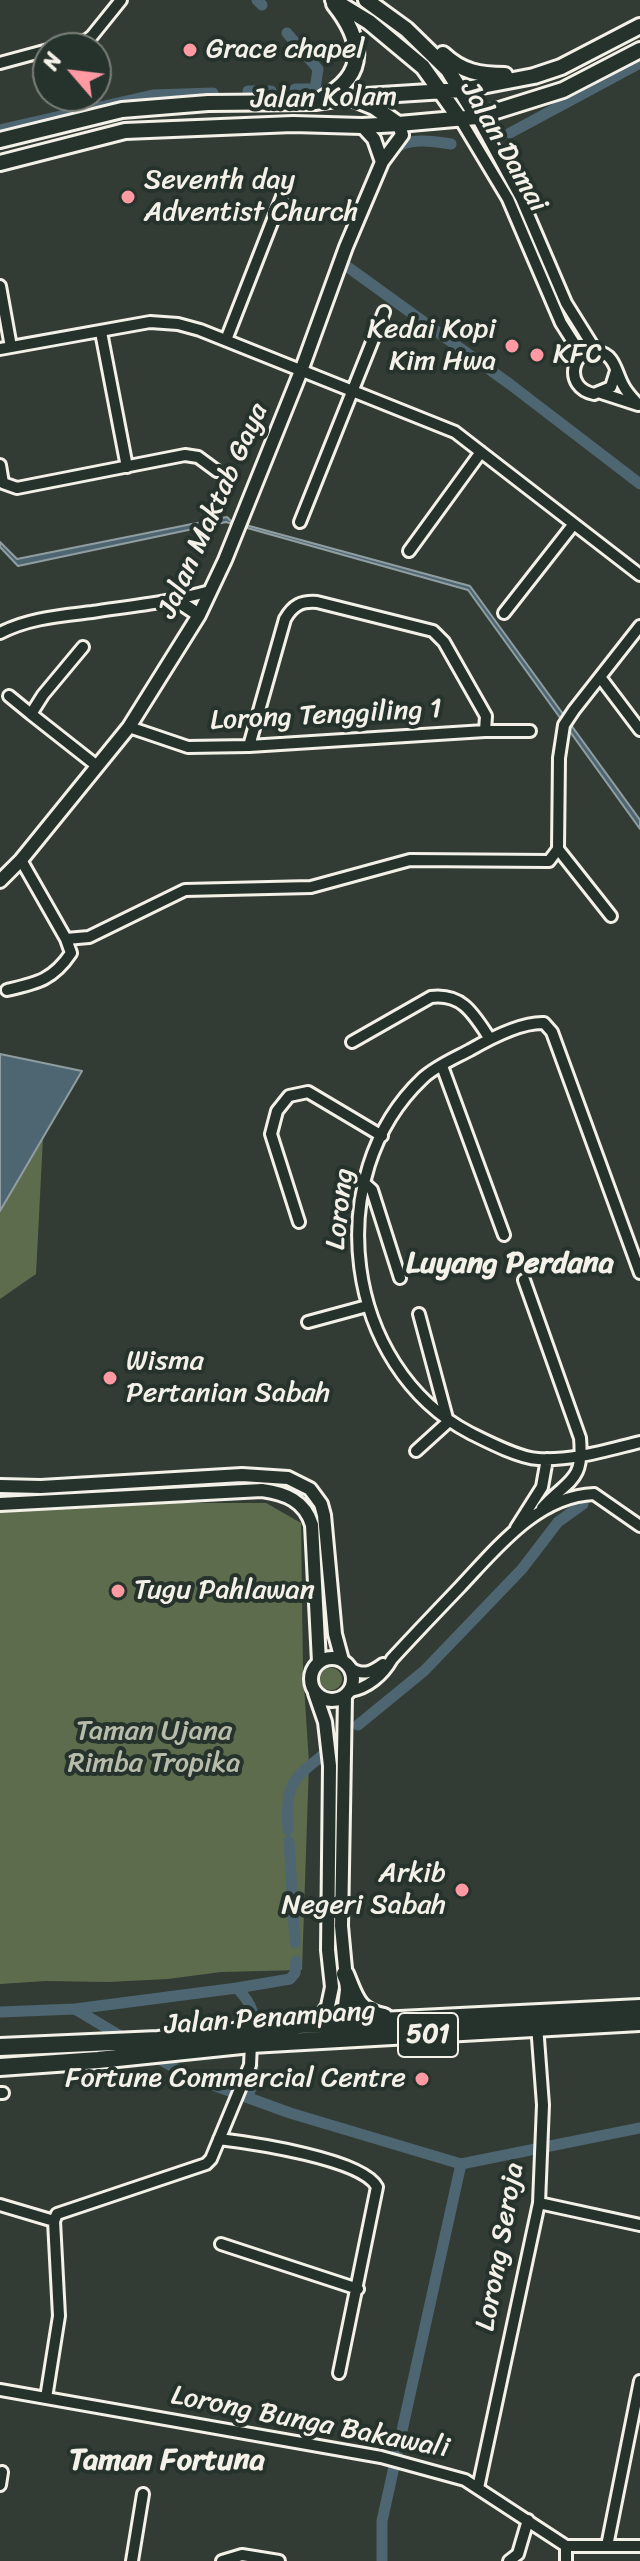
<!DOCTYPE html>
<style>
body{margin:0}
#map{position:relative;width:640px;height:2561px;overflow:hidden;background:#333c34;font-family:Sriracha,sans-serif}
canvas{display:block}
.north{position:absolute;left:32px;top:32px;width:80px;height:80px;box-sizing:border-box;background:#26332d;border:2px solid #787f78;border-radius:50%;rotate:298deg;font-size:22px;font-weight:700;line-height:32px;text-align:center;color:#f4f1e8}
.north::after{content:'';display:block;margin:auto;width:28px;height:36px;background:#ff9aa2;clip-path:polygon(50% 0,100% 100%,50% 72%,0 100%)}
</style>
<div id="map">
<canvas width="640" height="2561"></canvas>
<div class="north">N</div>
</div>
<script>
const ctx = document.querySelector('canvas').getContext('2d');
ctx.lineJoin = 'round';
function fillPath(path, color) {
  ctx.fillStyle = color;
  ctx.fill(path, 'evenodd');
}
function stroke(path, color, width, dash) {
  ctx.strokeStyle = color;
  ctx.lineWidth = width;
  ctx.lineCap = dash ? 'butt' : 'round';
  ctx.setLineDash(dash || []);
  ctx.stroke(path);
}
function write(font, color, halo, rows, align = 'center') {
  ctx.font = font + ' Sriracha,sans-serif';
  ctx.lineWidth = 8;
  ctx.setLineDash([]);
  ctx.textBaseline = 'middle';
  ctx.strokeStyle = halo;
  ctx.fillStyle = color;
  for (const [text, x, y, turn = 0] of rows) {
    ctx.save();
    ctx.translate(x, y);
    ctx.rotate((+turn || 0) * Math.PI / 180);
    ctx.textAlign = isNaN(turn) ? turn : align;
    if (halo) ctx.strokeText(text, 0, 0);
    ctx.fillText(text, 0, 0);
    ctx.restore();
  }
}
const green = new Path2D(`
 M43,1138L36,1274L0,1299V1211Z
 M107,1503H266L301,1523L303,1671L309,1763L302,1970L221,1972L168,1979L108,1982L46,1981L0,1984V1512Z
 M320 1679a11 11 0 1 1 22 0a11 11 0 1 1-22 0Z`);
const water = new Path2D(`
 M227,517L231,521L470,586L640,820V829L468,590L226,522L18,566L0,547V542L17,559Z
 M0,1054L82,1071L0,1211Z`);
const canal = new Path2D(`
 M257,0L262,5
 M287,33L318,69L315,89H295
 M248,91H271
 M0,130L153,95L213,93
 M510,133L640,63
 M393,150C408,137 433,141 451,144
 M345,265L511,385L640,484
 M358,1725L424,1671L522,1569L558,1522L583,1504
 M288,1830C284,1781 294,1779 329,1750
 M289,1841L295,1943
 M237,1988L290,1979L295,1973L296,1961
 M75,2009L237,1988C254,2006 254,2013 254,2037
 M0,2012L75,2009L127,2040
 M152,2055L191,2077L290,2113L461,2164L640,2128
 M248,2098L253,2080V2065
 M382,2561V2521L461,2164`);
const minor = new Path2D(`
 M57,48L87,40L92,36L121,0
 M0,63L48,50
 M477,117L521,198L566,303L596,351
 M460,119L508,199L561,323L582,356
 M0,286L11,347
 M101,332L127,467
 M226,340L285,189
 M0,349L150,322L178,324L200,330L455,432L640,575
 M616,371L611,387L594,394C563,388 571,347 598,352C615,354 616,373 623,385C627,393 633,399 639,405
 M601,393L638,405
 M0,465L3,483L17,488L185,455L198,457L217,471
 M300,522L384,312
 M409,551L481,452
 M504,613L573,525
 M0,633C29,618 60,616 92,612C132,606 171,602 210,591
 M83,647L43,695L31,714L97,766
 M600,677L640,730
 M9,696L31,714
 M129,727L188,747L249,746L485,731H530
 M249,746L285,619C293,605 301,601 317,602L433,631L444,642L486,716L485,731
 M21,860L66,939L89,937L185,890L311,887L410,860L549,861L558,849
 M611,916L558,849L559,758L564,725L574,710L640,626
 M7,990C37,983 53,980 71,953L66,939
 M352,1042L431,997C463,993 474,1015 490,1039
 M442,1066L504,1235
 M363,1182L372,1190L400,1278
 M299,1222L271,1134L277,1111L289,1096L308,1092L382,1136
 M640,1273L552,1032L544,1023C522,1022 489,1039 470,1050C455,1058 436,1066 423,1078C319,1176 344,1367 470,1433C488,1442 519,1458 538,1459C573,1461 607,1450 640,1442
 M524,1280L580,1438C584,1483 568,1479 542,1508
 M308,1322L367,1306
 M416,1451L448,1422L419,1314
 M516,1528L542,1487L547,1459
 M350,1668C363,1676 371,1673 383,1664
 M350,1691C368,1688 383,1675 392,1659C414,1635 437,1611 460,1587C495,1550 537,1496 594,1494L640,1526
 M0,2093H3
 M219,2139C252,2143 363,2159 377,2187L339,2373
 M539,2203L640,2225
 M0,2205L54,2221
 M221,2244L358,2289
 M0,2390L381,2457L465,2480L566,2546H640
 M46,2398L59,2316L54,2221L57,2214L206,2164L211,2159L250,2065L251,2044
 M0,2485L2,2472
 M478,2488L539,2203L543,2105L537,2025
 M566,2546V2561
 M607,2546L640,2381
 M132,2561L143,2494
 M222,2561L242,2555L279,2561
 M509,2561L518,2554L528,2520`);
const tertiary = new Path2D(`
 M362,126L374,139L382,162
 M178,601L199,615
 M0,881L21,860L129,727L199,615L225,560L301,371L346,247L382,162L402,135L399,124
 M0,1486L41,1487L242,1475L288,1478L310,1489L321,1504L324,1515L335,1634L342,1660
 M0,1504L262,1490C285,1493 305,1501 312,1525L319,1662
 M311 1679a21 21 0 1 1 42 0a21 21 0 1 1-42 0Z
 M307,2022L320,2018L328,2006L332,1987L328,1950L330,1766L325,1722L315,1693
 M340,2023L344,2014L347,1990L341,1926L345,1696`);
const secondary = new Path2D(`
 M333,0L369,22L423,67L460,119
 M366,0L406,29L448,70L477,117
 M443,54C462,72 480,75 505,75
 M323,98C369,74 362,39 334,4
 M354,99L374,107L398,124
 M0,140L122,110L208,103L315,102L350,97L461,90L534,76L561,67L640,26
 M0,163L125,131L293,124L362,126L399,124L477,117L563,90L640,50`);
const primary = new Path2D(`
 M345,1974C355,1997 356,2011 384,2017
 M0,2047L158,2040L300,2025L640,2008
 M0,2067L98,2060L251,2044L640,2022`);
const markers = [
 [190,50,8,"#ff9aa2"],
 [128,197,8,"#ff9aa2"],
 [512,346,8,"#ff9aa2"],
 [537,355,8,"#ff9aa2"],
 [110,1378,8,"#ff9aa2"],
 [118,1591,8,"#ff9aa2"],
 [462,1890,8,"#ff9aa2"],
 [422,2079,8,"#ff9aa2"]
];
const shields = [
 [428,2035,60]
];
const shieldNames = [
 ["501",428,2035]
];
const poiNames = [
 ["Grace chapel",206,50],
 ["Seventh day",144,181],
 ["Adventist Church",144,213],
 ["Kedai Kopi",496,330,"right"],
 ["Kim Hwa",496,362,"right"],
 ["KFC",553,355],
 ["Wisma",126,1362],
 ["Pertanian Sabah",126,1394],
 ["Tugu Pahlawan",134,1591],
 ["Arkib",446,1874,"right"],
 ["Negeri Sabah",446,1906,"right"],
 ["Fortune Commercial Centre",406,2079,"right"]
];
const streetNames = [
 ["Jalan Kolam",324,99,-1],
 ["Jalan Damai",503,147,60],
 ["Jalan Maktab Gaya",214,511,-66],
 ["Lorong Tenggiling 1",326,716,-3],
 ["Lorong",341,1209,-84],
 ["Jalan Penampang",270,2019,-4],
 ["Lorong Seroja",501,2247,-80],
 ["Lorong Bunga Bakawali",310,2423,11]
];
const parkNames = [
 ["Taman Ujana",154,1732],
 ["Rimba Tropika",154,1764]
];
const neighbourhoodNames = [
 ["Luyang Perdana",510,1264],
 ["Taman Fortuna",167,2461]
];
fillPath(green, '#5e6c4e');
fillPath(water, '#4d6672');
stroke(water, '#909ea1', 2);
stroke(canal, '#4d6672', 11);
stroke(minor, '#f4f1e8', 16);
stroke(tertiary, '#f4f1e8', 18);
stroke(secondary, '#f4f1e8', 20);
stroke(primary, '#f4f1e8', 22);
stroke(minor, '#26332d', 10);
stroke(tertiary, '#26332d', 12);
stroke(secondary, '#26332d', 14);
stroke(primary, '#26332d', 16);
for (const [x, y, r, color] of markers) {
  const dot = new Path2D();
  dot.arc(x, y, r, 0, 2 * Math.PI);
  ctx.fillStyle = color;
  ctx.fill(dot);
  stroke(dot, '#26332d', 3);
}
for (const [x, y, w] of shields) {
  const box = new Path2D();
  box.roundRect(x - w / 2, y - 22, w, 44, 6);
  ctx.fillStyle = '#26332d';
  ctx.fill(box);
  stroke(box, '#f4f1e8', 2);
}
write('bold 26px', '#f4f1e8', null, shieldNames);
write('28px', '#f4f1e8', '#26332d', poiNames, 'left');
write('28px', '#f4f1e8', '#26332d', streetNames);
write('28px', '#b8bcaa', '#26332d', parkNames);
write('bold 30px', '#f4f1e8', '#26332d', neighbourhoodNames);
</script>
